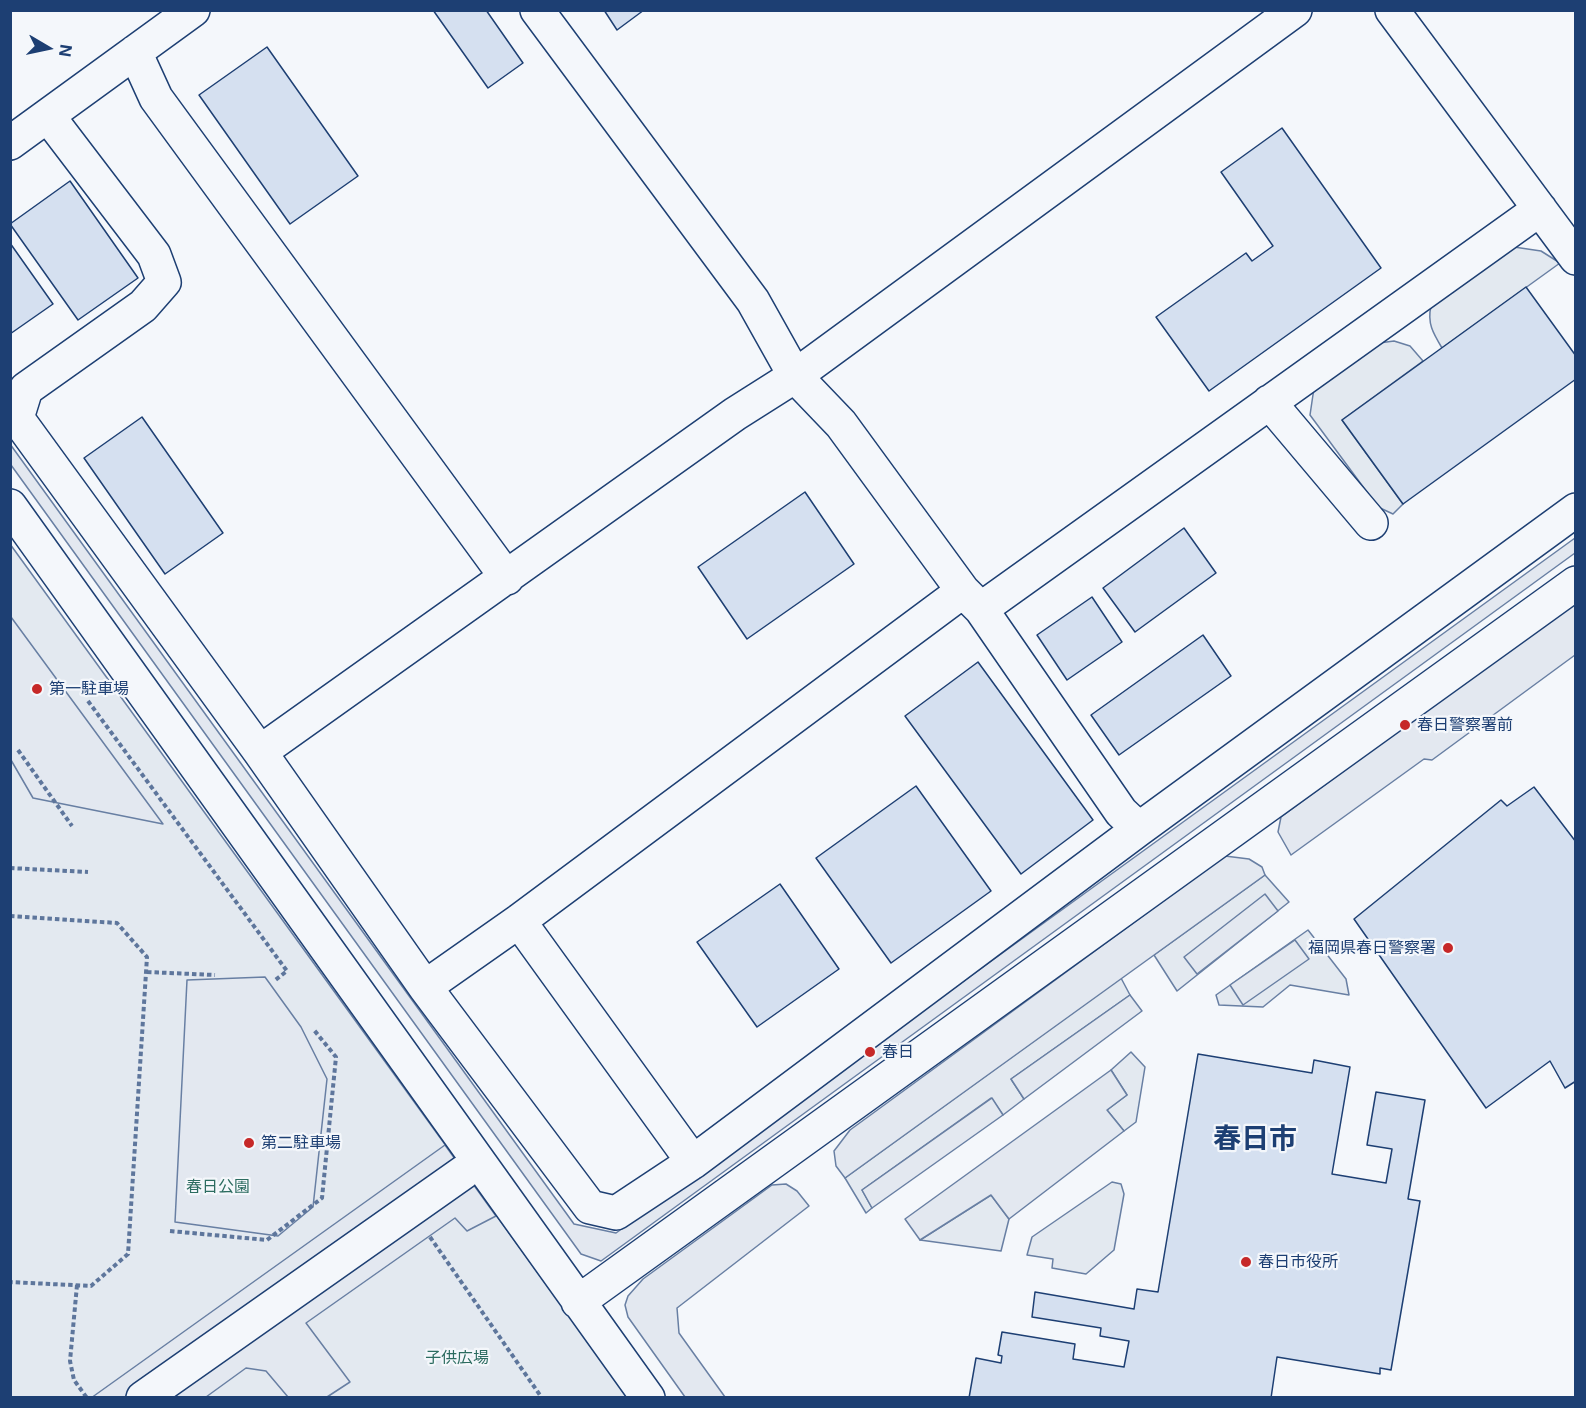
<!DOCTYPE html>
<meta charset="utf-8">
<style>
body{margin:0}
#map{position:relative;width:1586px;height:1408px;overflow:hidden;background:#f4f7fb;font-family:Inter,sans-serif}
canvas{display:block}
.frame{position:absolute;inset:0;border:12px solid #1d3f73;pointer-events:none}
.north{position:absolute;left:18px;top:18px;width:60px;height:60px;-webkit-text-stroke:4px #f4f7fb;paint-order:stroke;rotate:99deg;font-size:16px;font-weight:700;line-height:24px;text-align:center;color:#1d3f73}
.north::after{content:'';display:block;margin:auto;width:21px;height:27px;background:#1d3f73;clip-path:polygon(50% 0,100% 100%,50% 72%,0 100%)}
</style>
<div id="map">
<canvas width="1586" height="1408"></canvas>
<div class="frame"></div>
<div class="north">N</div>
</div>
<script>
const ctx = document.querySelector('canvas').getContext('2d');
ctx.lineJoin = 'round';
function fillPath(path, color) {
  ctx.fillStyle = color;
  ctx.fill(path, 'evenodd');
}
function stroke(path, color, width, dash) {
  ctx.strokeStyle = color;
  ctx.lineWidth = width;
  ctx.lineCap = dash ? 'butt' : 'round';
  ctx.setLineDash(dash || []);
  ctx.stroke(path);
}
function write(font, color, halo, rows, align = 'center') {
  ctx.font = font + ' Inter,"Noto Sans JP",sans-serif';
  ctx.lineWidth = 4.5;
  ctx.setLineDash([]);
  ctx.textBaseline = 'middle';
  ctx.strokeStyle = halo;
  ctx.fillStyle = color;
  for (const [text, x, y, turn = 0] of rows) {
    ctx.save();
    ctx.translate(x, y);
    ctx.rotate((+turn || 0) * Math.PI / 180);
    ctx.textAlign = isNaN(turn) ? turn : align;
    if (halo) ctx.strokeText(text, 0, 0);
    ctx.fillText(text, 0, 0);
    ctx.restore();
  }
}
const green = new Path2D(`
 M1514,247L1541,251L1560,263L1442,348C1433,333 1427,323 1431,306Z
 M1394,341L1410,346L1423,361L1342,420L1403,504L1393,514L1378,507L1310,415L1314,388L1379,343Z
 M10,544L628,1397H11Z
 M1265,875L1289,902L1177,991L1154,955Z
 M1308,930L1346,979L1349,995L1290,985L1263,1007L1219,1005L1216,995Z
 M1121,978L1130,995L1011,1079L1024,1099L1003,1115L991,1098L862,1190L872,1208L866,1213L845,1178Z
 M1131,1052L1145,1067L1136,1122L1124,1131L1107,1110L1127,1095L1111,1070Z
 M1112,1182L1121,1184L1124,1194L1114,1250L1086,1274L1052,1268L1053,1259L1027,1255L1032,1237Z
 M991,1195L1009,1219L1001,1251L920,1240Z`);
const parking = new Path2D(`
 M10,444L574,1224L616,1233L1575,538V553L601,1261L581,1254L11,465Z
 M1575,602V655L1432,760L1424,759L1291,855L1278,832L1281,817Z
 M10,617H11L163,824L33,798L11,760Z
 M1225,856L1249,859L1262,867L1265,875L845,1178L836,1166L834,1151L850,1130Z
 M1265,894L1278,911L1197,974L1184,957Z
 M1295,940L1309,959L1243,1005L1230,985Z
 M265,977L301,1027L327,1079L313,1207L278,1236L175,1222L187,980Z
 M1130,995L1142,1011L1024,1099L1011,1079Z
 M1111,1070L1127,1095L1107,1110L1124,1131L1009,1219L991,1195L920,1240L905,1219Z
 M992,1098L1003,1115L872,1208L862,1190Z
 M445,1145L496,1216L467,1231L455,1218L306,1323L350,1382L327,1397H288L266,1371L246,1368L206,1397L91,1398Z
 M786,1184L797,1191L809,1206L677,1308L679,1333L725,1397H685L628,1317L625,1305L628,1296L643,1279L772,1185Z`);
const building = new Path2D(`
 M433,10H486L523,63L488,88Z
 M604,10H644L617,30Z
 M267,47L358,176L290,224L199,95Z
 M1282,128L1381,268L1209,391L1156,317L1246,253L1252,261L1273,246L1221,172Z
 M70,181L138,278L78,320L10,224Z
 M10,243L53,304L10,334Z
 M1526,287L1576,356V379L1403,504L1342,420Z
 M142,417L223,533L165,574L84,458Z
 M805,492L854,564L747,639L698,567Z
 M1184,528L1216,573L1135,632L1103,588Z
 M1092,597L1122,642L1067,680L1037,635Z
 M1203,635L1231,676L1119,755L1091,715Z
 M978,662L1093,820L1021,874L905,716Z
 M916,786L991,891L891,963L816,858Z
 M1534,787L1576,842V1081L1565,1088L1550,1061L1486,1108L1354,919L1501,800L1507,806Z
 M780,884L839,969L757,1027L697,942Z
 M1198,1054L1312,1073L1314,1060L1350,1067L1332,1174L1386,1183L1392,1149L1367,1145L1376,1092L1425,1100L1408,1199L1420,1201L1391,1370L1380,1368V1374L1277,1357L1271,1398H969L976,1358L1001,1363L1002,1356L998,1355L1002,1332L1075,1344L1073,1359L1124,1367L1129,1341L1100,1336L1101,1328L1032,1317L1035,1292L1134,1309L1137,1289L1158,1292Z`);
const path = new Path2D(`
 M88,701L287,971L274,981
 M18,750L72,826
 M10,868L88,872
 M10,916L117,923L147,957L128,1254L91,1286L10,1282
 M147,972L215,975
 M170,1231L267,1240L322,1198L336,1057L314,1030
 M430,1237L542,1398
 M77,1285L70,1361L74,1380L87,1398`);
const minor = new Path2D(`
 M537,10L753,301L795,376L841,424L963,591L981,609L1121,812L1139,829
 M1392,10L1576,258
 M135,52L156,98L507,578
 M48,116L154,255L164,282L143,306L26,389L17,418L260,752L425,987L590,1207L616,1213L693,1162L1139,829L1576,510
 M10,143L193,10
 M1269,402L1371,523
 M10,506L648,1398
 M981,609L1540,209
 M260,752L735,414L795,376L1295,10
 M519,921L693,1162
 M425,987L519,921L963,591
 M578,1302L1576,583
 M143,1398L464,1172`);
const markers = [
 [37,689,6,"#c62828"],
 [1405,725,6,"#c62828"],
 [1448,948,6,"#c62828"],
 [870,1052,6,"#c62828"],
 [249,1143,6,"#c62828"],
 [1246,1262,6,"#c62828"]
];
const poiNames = [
 ["第一駐車場",49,689],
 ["春日警察署前",1417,725],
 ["福岡県春日警察署",1436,948,"right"],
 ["春日",882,1052],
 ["第二駐車場",261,1143],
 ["春日市役所",1258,1262]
];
const parkNames = [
 ["春日公園",218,1187],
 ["子供広場",457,1358]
];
const townNames = [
 ["春日市",1255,1140]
];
fillPath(green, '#e3e9f0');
stroke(green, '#687fa3', 1.5);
fillPath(parking, '#e3e8f0');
stroke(parking, '#687fa3', 1.5);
fillPath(building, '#d5e0f0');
stroke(building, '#1d3f73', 1.5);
stroke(minor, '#1d3f73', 36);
stroke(path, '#5e769c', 4, [4.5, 3]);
stroke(minor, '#f4f7fb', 33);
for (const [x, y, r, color] of markers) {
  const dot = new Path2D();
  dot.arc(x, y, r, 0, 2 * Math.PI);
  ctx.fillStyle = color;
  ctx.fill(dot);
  stroke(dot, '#f4f7fb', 2);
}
write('16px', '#1d3f73', '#f4f7fb', poiNames, 'left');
write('16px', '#2c6c60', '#f4f7fb', parkNames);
write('bold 28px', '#1d3f73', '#f4f7fb', townNames);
</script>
